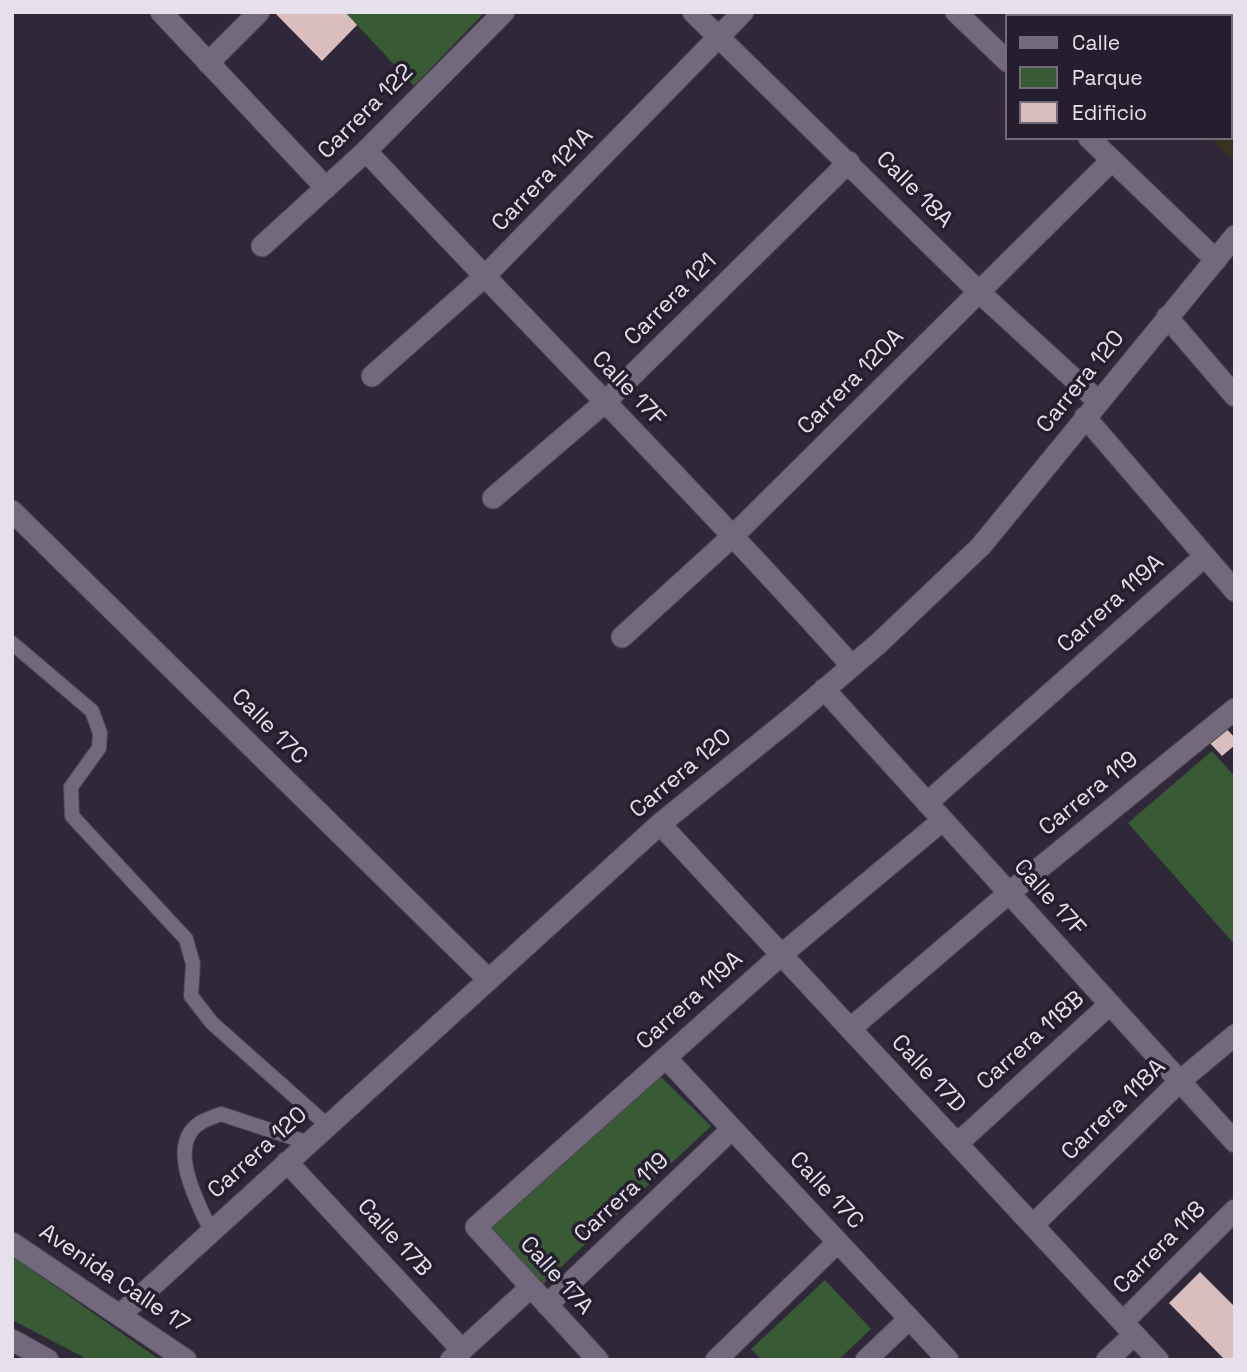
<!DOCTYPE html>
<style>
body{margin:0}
#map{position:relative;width:1247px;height:1372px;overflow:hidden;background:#2f2838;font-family:"Space Grotesk",sans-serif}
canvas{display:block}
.frame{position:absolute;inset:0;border:14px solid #e5e0eb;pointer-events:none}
.legend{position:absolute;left:1005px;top:14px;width:228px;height:126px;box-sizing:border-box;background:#251e2e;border:2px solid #726c7a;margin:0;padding:9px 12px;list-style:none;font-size:21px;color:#e5e0eb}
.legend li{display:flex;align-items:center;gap:14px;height:35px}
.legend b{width:35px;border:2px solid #726c7a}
</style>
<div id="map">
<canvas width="1247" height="1372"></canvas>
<div class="frame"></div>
<ul class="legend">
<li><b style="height:9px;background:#726a7c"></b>Calle</li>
<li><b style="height:19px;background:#385a35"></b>Parque</li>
<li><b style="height:19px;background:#d9bebd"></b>Edificio</li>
</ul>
</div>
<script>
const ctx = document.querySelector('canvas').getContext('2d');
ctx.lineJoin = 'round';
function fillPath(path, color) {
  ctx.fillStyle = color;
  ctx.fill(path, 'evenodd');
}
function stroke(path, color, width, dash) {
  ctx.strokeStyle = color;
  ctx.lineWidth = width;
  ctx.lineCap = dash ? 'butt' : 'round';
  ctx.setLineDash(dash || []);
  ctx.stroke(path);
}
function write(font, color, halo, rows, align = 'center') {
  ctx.font = font + ' "Space Grotesk",sans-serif';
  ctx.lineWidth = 7;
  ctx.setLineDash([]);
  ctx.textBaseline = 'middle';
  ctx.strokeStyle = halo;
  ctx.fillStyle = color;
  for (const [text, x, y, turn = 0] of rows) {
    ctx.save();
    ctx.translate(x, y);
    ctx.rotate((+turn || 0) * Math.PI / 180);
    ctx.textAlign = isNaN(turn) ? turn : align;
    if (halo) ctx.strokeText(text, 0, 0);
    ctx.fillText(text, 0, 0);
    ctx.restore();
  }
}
const industrial = new Path2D(`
 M1086,12H1235V162L1211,138H1231V16H1090Z`);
const green = new Path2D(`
 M345,12H485L414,86Z
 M1212,751L1235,777V945L1128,823Z
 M660,1076L711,1126L543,1284L489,1228Z
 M12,1256L160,1360H89L12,1320Z
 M825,1280L871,1329L838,1360H762L751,1349Z`);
const building = new Path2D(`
 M274,12H345L357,25L322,61Z
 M1224,726L1235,738V745L1222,756L1208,741Z
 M1200,1272L1235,1307V1360H1225L1169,1303Z`);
const lane = new Path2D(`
 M1231,37L1235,34
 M1231,114L1235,118
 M12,643L92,711L100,733L99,748L71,787L72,816L186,939L193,964L191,996L212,1023L328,1126
 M211,1231C199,1205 165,1145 200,1123C206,1119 214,1117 221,1114L309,1143`);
const street = new Path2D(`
 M161,12L326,188
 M693,12L979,292L1099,402
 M956,12L1007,61
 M208,63L259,12
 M1089,138L1216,260
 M366,151C527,323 694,490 851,665
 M262,246L366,151L504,12
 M1167,317L1235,396
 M372,376L484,277L743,12
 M1085,417L1235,591
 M493,498L604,403L849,162
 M12,511L489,980
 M622,637L734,535L1112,160
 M824,689L1235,1142
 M927,803L1205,556
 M660,824L1158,1360
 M850,1029L1009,893L1235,709
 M666,1058L948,1360
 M957,1144L1110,1004
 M287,1162L462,1350
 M1033,1225L1180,1081L1235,1035
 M547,1305L732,1129
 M121,1314L660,824L790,719L878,644L981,546L1235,236
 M1123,1322L1235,1210
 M451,1360L531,1287
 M598,1360L476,1227L781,955L943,820
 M716,1360L838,1242
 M866,1360L909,1319
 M1107,1360L1134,1335`);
const secondary = new Path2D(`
 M12,1243L186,1360
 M12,1340L48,1360`);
const streetNames = [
 ["Carrera 122",366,112,-45],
 ["Carrera 121A",543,180,-46],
 ["Calle 18A",914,190,45],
 ["Carrera 121",671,300,-45],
 ["Carrera 120A",851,382,-45],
 ["Carrera 120",1081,382,-51],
 ["Calle 17F",628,389,46],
 ["Carrera 119A",1111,604,-42],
 ["Calle 17C",269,727,45],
 ["Carrera 120",681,774,-40],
 ["Carrera 119",1089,794,-39],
 ["Calle 17F",1049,898,48],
 ["Carrera 119A",690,1001,-42],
 ["Carrera 118B",1031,1041,-42],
 ["Calle 17D",928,1074,47],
 ["Carrera 118A",1114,1110,-44],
 ["Carrera 120",258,1153,-42],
 ["Calle 17C",826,1191,47],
 ["Carrera 119",622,1198,-43],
 ["Calle 17B",394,1238,47],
 ["Carrera 118",1160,1248,-45],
 ["Calle 17A",556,1276,48],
 ["Avenida Calle 17",114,1279,34]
];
fillPath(industrial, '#3a3221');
fillPath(green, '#385a35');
fillPath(building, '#d9bebd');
stroke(lane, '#4d4654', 16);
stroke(street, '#4d4654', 23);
stroke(secondary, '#4d4654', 23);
stroke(lane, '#726a7c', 14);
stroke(street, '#726a7c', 21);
stroke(secondary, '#726a7c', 21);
write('23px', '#e5e0eb', '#251e2e', streetNames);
</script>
